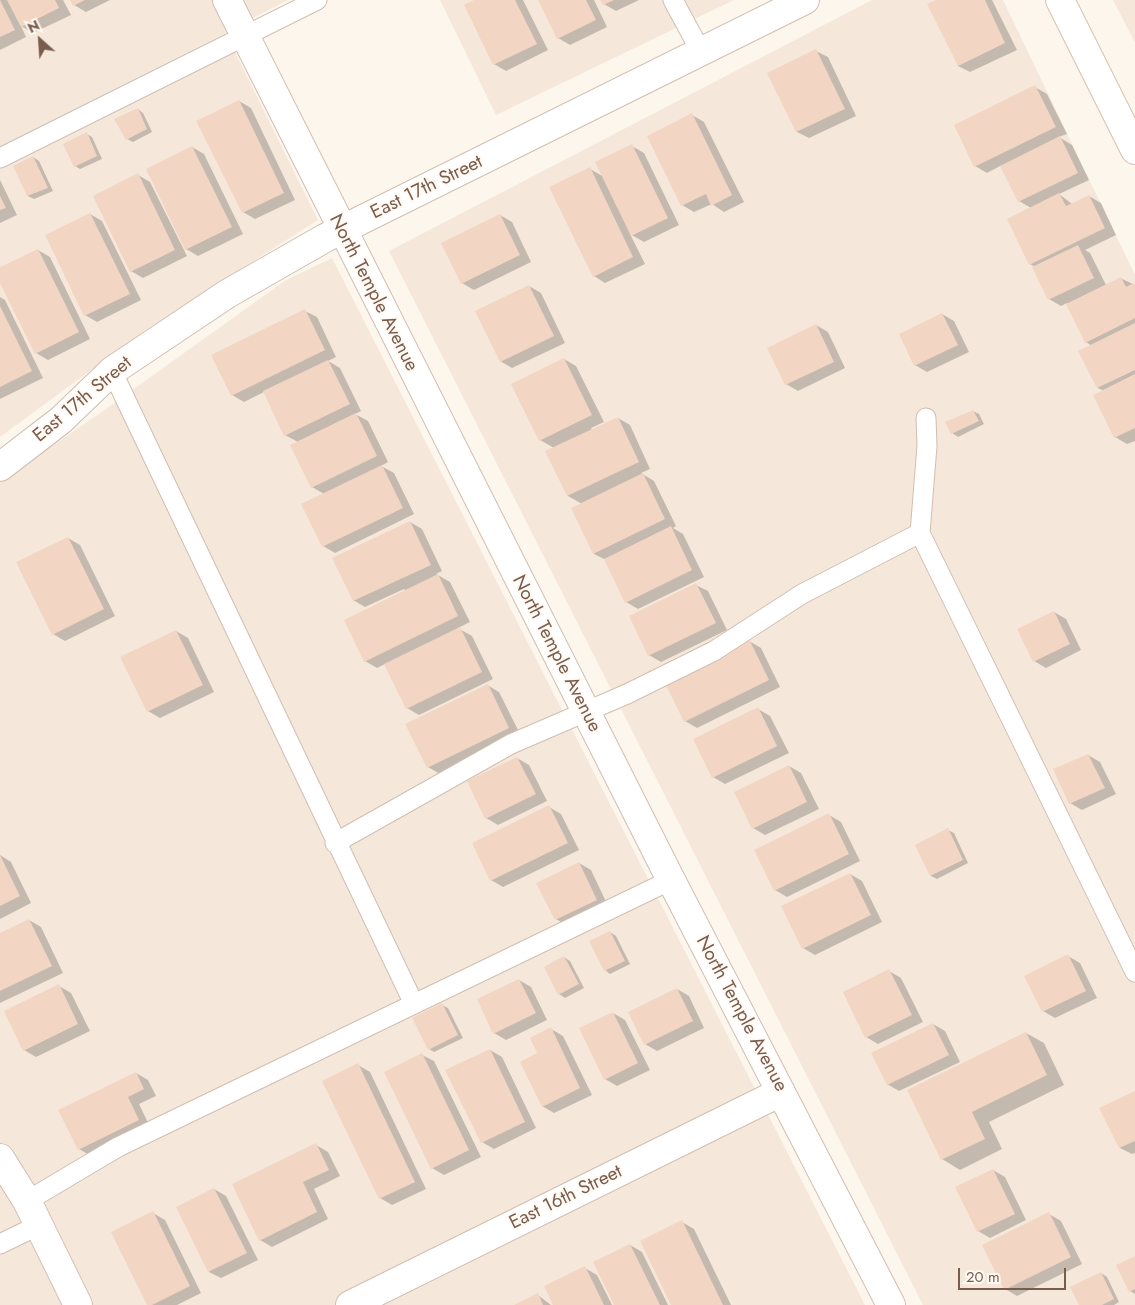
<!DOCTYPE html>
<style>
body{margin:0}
#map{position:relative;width:1135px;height:1305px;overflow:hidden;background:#fdf6ec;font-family:Jost,sans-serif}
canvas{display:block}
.north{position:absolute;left:15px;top:15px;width:50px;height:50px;-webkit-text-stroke:4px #fffaf3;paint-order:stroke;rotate:334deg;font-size:14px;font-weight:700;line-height:20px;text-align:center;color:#7a5c4d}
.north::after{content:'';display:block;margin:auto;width:18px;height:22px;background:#7a5c4d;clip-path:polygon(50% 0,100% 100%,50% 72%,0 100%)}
.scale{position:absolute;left:958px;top:1268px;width:108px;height:22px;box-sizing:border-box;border:2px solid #7a5c4d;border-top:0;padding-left:6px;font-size:15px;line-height:18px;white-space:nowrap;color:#7a5c4d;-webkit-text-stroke:4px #fffaf3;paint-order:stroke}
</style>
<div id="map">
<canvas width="1135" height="1305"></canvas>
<div class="north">N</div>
<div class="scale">20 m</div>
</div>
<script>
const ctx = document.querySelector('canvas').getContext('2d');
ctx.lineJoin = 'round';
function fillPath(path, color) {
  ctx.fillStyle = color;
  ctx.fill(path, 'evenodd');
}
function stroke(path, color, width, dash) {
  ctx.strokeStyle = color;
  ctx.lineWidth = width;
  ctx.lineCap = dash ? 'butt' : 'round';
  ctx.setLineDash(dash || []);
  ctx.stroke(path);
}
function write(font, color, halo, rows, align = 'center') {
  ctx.font = font + ' Jost,sans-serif';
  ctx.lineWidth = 4;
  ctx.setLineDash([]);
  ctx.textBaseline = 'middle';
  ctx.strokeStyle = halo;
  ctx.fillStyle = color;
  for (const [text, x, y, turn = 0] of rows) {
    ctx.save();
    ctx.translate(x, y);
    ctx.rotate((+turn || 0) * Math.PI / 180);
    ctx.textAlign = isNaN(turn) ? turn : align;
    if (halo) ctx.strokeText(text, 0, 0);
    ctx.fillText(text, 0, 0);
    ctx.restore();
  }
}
const residential = new Path2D(`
 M0,0H288L225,32L318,220L147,329L0,437Z
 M440,0H734L496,115Z
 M872,0H1003L1135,275V1305H923L389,251Z
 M1113,0H1135V43Z
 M332,258L865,1305H0V481L96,416L286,280Z`);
const shadow = new Path2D(`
 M0,0H63L71,15L33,33L21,26L26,37L0,50Z
 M72,0H110L86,12L74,5Z
 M476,0H523L548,50L506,71L494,64Z
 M540,0H594L607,27L570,45L558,38Z
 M602,0H639L616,11L604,4Z
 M939,0H992L1017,50L970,72L958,66Z
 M816,51L828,57L856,116L809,138L797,132L769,74Z
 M1035,87L1047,94L1067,134L1059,137L1072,145L1089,180L1059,194L1072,204L1089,196L1101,203L1116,235L1085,250L1090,253L1106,285L1120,278L1135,285V441L1127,444L1115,437L1095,395L1104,391L1098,388L1092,346L1086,342L1067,303L1061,306L1049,299L1035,267L1030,264L1031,208L1019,201L1002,165L987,173L975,166Z
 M239,101L251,108L295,200L255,219L243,212Z
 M138,109L143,113L152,132L133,142L127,139Z
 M692,115L704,122L744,202L724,212L712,204L694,212L682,205L649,136Z
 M87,134L92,137L102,159L80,169L75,166Z
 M632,146L644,153L679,225L644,242L630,234L645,264L605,283L594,276L590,169L604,177Z
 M192,147L204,154L243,234L198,256L186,249Z
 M33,157L39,161L53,191L34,199L28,196L14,167Z
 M138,175L150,182L187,256L143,278L131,271Z
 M0,180L17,215L0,223Z
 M90,214L102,221L141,300L97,322L85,315Z
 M500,215L512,222L531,262L474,290L462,283Z
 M38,250L50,257L90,339L48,360L36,353L0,280V269Z
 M529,286L541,293L565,343L512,368L500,361Z
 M0,297L5,300L43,378L0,399Z
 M305,311L317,317L336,357L328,361L340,368L361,411L355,414L368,421L388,462L381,466L394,473L414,514L335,553L323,546L324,494L312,487L298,442L285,435L264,392L244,402L232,395Z
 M942,314L954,321L969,352L927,372L915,365Z
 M816,325L828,332L845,368L798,391L786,384Z
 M564,359L576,366L604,422L591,428L592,430L618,418L630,425L650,469L641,473L654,481L676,526L673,528L683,534L704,577L638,609L626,602L606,560L594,554L572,508L582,504L568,496L554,448L540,440Z
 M973,411L979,414L984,424L958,437L952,433Z
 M410,522L422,529L442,571L436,574L450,582L470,622L458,628L472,636L493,679L419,715L407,708L385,664L377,668L365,661L406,591L404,589L365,607L353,600Z
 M68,538L80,545L115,616L65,641L53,634Z
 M696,585L708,591L727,630L661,662L649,655Z
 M1054,612L1066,619L1081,650L1046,668L1034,661Z
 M176,631L188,638L214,692L160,718L148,711Z
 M749,641L761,648L780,687L697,728L685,721Z
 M487,685L499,692L520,734L440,774L428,767Z
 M758,709L770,716L789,753L725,784L713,777Z
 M1088,755L1100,762L1116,794L1082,810L1070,803Z
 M517,758L529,765L547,801L498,825L486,818Z
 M789,766L801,773L819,809L765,835L753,828Z
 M549,807L561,814L579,850L503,887L491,880Z
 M829,815L841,822L860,861L787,897L775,890Z
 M948,830L954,833L968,863L937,879L931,876Z
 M0,855L11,862L31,903L0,919Z
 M579,863L591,870L608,906L568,926L556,919Z
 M850,874L862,881L882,922L815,955L803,948Z
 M29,920L41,927L63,973L0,1003V934Z
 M610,932L616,936L630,964L610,974L605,970Z
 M1068,956L1080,963L1097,998L1055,1018L1043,1011Z
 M564,957L570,961L584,988L565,998L559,994L545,967Z
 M889,971L901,978L923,1022L878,1044L866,1037Z
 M519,980L531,987L547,1020L506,1040L494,1033Z
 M59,986L71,993L90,1031L36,1057L24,1050Z
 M677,989L689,996L704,1028L657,1051L645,1044Z
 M442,1005L448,1008L463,1038L434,1052L429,1049Z
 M613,1013L625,1020L650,1070L617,1086L605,1079Z
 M933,1024L945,1031L960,1062L899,1091L887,1084Z
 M551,1029L563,1036L592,1095L554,1113L542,1106L539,1054Z
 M1026,1033L1044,1043L1064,1085L989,1122L1002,1149L960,1170L942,1159L908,1091Z
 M490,1050L502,1057L536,1128L494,1149L482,1142Z
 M422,1055L434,1061L481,1157L444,1175L432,1168Z
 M358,1065L370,1072L426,1189L392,1205L380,1198Z
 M136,1073L148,1080L156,1096L139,1104L150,1127L91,1156L79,1149Z
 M1135,1092V1153L1132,1154L1120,1148Z
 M316,1145L328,1152L340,1176L314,1189L328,1219L272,1247L260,1240Z
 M993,1170L1005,1177L1026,1220L990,1238L978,1231Z
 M214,1189L226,1196L258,1260L221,1278L209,1272Z
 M153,1213L165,1220L201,1293L177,1305H148Z
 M1049,1214L1061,1221L1082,1264L1017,1296L1005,1289Z
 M682,1222L694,1229L731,1305H672Z
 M630,1245L642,1252L668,1305H615Z
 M1135,1257V1294L1130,1291Z
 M585,1268L597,1275L612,1305H555Z
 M1101,1273L1107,1277L1119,1302L1114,1305H1080Z
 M538,1295L551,1305H516Z`);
const building = new Path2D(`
 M0,0L15,30L0,37Z
 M7,0H55L59,8L21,27Z
 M70,0H85L73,6Z
 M474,0H515L537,44L493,65L464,5Z
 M538,0H586L596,20L557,39Z
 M600,0H614L603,5Z
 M936,0H985L1005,43L958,66L927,4Z
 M816,49L845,109L796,132L767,73Z
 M1035,85L1056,127L974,167L954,125Z
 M239,100L284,193L242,213L196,121Z
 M138,108L147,129L126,140L114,119Z
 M692,113L732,195L711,206L706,194L681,206L647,136Z
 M87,132L97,156L74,167L63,144Z
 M1060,136L1078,173L1018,202L1000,166Z
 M632,144L668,218L631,236L595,162Z
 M192,146L232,227L185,250L146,169Z
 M33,156L48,188L27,196L13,166Z
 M590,167L633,257L593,277L549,187Z
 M138,173L175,250L130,272L93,196Z
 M1059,193L1066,206L1089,195L1105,228L1029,265L1007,219Z
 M0,196L6,208L0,210Z
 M90,213L130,294L84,316L45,235Z
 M500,214L520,255L461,284L441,243Z
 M1078,245L1094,278L1048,300L1032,267Z
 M38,249L79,332L35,354L0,283V267Z
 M1121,277L1126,287L1134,283L1135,285V318L1085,343L1066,304Z
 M529,285L554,336L500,362L475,311Z
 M0,306L32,371L0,387Z
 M305,309L325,350L231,396L211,355Z
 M942,313L958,345L914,366L899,334Z
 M1135,323V370L1097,388L1078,351Z
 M816,324L834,362L785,385L767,348Z
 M564,358L592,415L539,441L511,384Z
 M328,360L350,404L284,436L263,391Z
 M1135,374V428L1114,438L1093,395Z
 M973,410L979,421L951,434L945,422Z
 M356,413L377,456L311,488L290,445Z
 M618,417L639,462L567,496L545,451Z
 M382,465L403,508L322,547L301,504Z
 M643,473L665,519L593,554L571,508Z
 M410,521L431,565L353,601L332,558Z
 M671,526L692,570L625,603L604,559Z
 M68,537L104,609L52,635L16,562Z
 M438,574L458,616L364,662L344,620Z
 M696,583L716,623L648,656L629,616Z
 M1054,611L1070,644L1033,662L1017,629Z
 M460,627L482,672L406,709L384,664Z
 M176,630L203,685L147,712L120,657Z
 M749,639L769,680L684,722L664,681Z
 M488,684L509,728L427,768L405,724Z
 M758,707L777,746L712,778L693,739Z
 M1088,754L1105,788L1069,804L1053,769Z
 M517,757L536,794L485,819L467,781Z
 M789,765L807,802L752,829L734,792Z
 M549,805L568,843L490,881L472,843Z
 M829,813L849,854L774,891L754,850Z
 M948,828L963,860L930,876L915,845Z
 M0,855L20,896L0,906Z
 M579,862L597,900L555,920L536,883Z
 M850,873L871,915L802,949L781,906Z
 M29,919L52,966L0,991V933Z
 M610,931L625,961L604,971L589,941Z
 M1068,954L1086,991L1042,1012L1024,976Z
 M564,956L579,984L558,995L544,967Z
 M889,969L912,1015L865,1038L843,992Z
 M519,979L536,1013L493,1034L477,999Z
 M59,984L78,1024L23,1051L4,1011Z
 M677,988L693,1021L644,1045L628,1012Z
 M442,1003L458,1035L428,1050L412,1018Z
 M613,1012L638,1063L604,1080L579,1028Z
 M933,1023L949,1055L887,1085L871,1053Z
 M551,1027L580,1088L542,1107L520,1062L537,1053L530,1038Z
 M1026,1032L1047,1075L972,1112L985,1139L941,1160L907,1090Z
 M490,1049L525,1122L481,1143L445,1070Z
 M422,1053L469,1150L431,1169L384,1072Z
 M358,1063L415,1182L379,1199L322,1081Z
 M136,1072L144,1089L128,1097L139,1120L78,1150L58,1110Z
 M1135,1091V1141L1119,1148L1099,1108Z
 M316,1143L329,1170L303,1182L317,1212L259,1241L232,1184Z
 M993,1169L1015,1214L977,1232L955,1187Z
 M214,1188L247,1253L208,1272L176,1207Z
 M153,1211L190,1286L152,1305H147L111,1232Z
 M1049,1212L1071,1257L1004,1290L982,1245Z
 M682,1220L723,1305H671L640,1241Z
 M630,1244L660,1305H614L593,1262Z
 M1135,1256V1289L1129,1292L1116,1265Z
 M585,1266L604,1305H553L544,1286Z
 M1101,1272L1114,1299L1102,1305H1079L1070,1287Z
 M538,1293L543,1305H514Z`);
const lane = new Path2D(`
 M673,0L701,52
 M0,158L317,0
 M112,371L414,1004
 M926,418L927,446L920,533L1135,972
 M335,843L511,744L627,694L714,651L802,594L920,533
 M27,1201L118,1147L671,880
 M0,1244L39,1225`);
const street = new Path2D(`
 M227,0L671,880L891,1305
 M0,467L61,420L112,371L227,294L325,238L805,0
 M0,1158L27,1201L78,1305
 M350,1305L781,1092`);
const secondary = new Path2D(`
 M1060,0L1135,150`);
const streetNames = [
 ["East 17th Street",427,188,-26],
 ["North Temple Avenue",373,293,63],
 ["East 17th Street",83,400,-40],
 ["North Temple Avenue",556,654,63],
 ["North Temple Avenue",741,1014,62],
 ["East 16th Street",566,1198,-26]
];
fillPath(residential, '#f5e8da');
fillPath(shadow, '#0003');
fillPath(building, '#f3d5c3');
stroke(lane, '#d1beb0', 21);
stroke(street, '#d1beb0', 30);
stroke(secondary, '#d6c0b0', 30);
stroke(lane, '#fff', 19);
stroke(street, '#fff', 28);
stroke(secondary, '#fff', 28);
write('19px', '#7a5c4d', '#fffaf3', streetNames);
</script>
